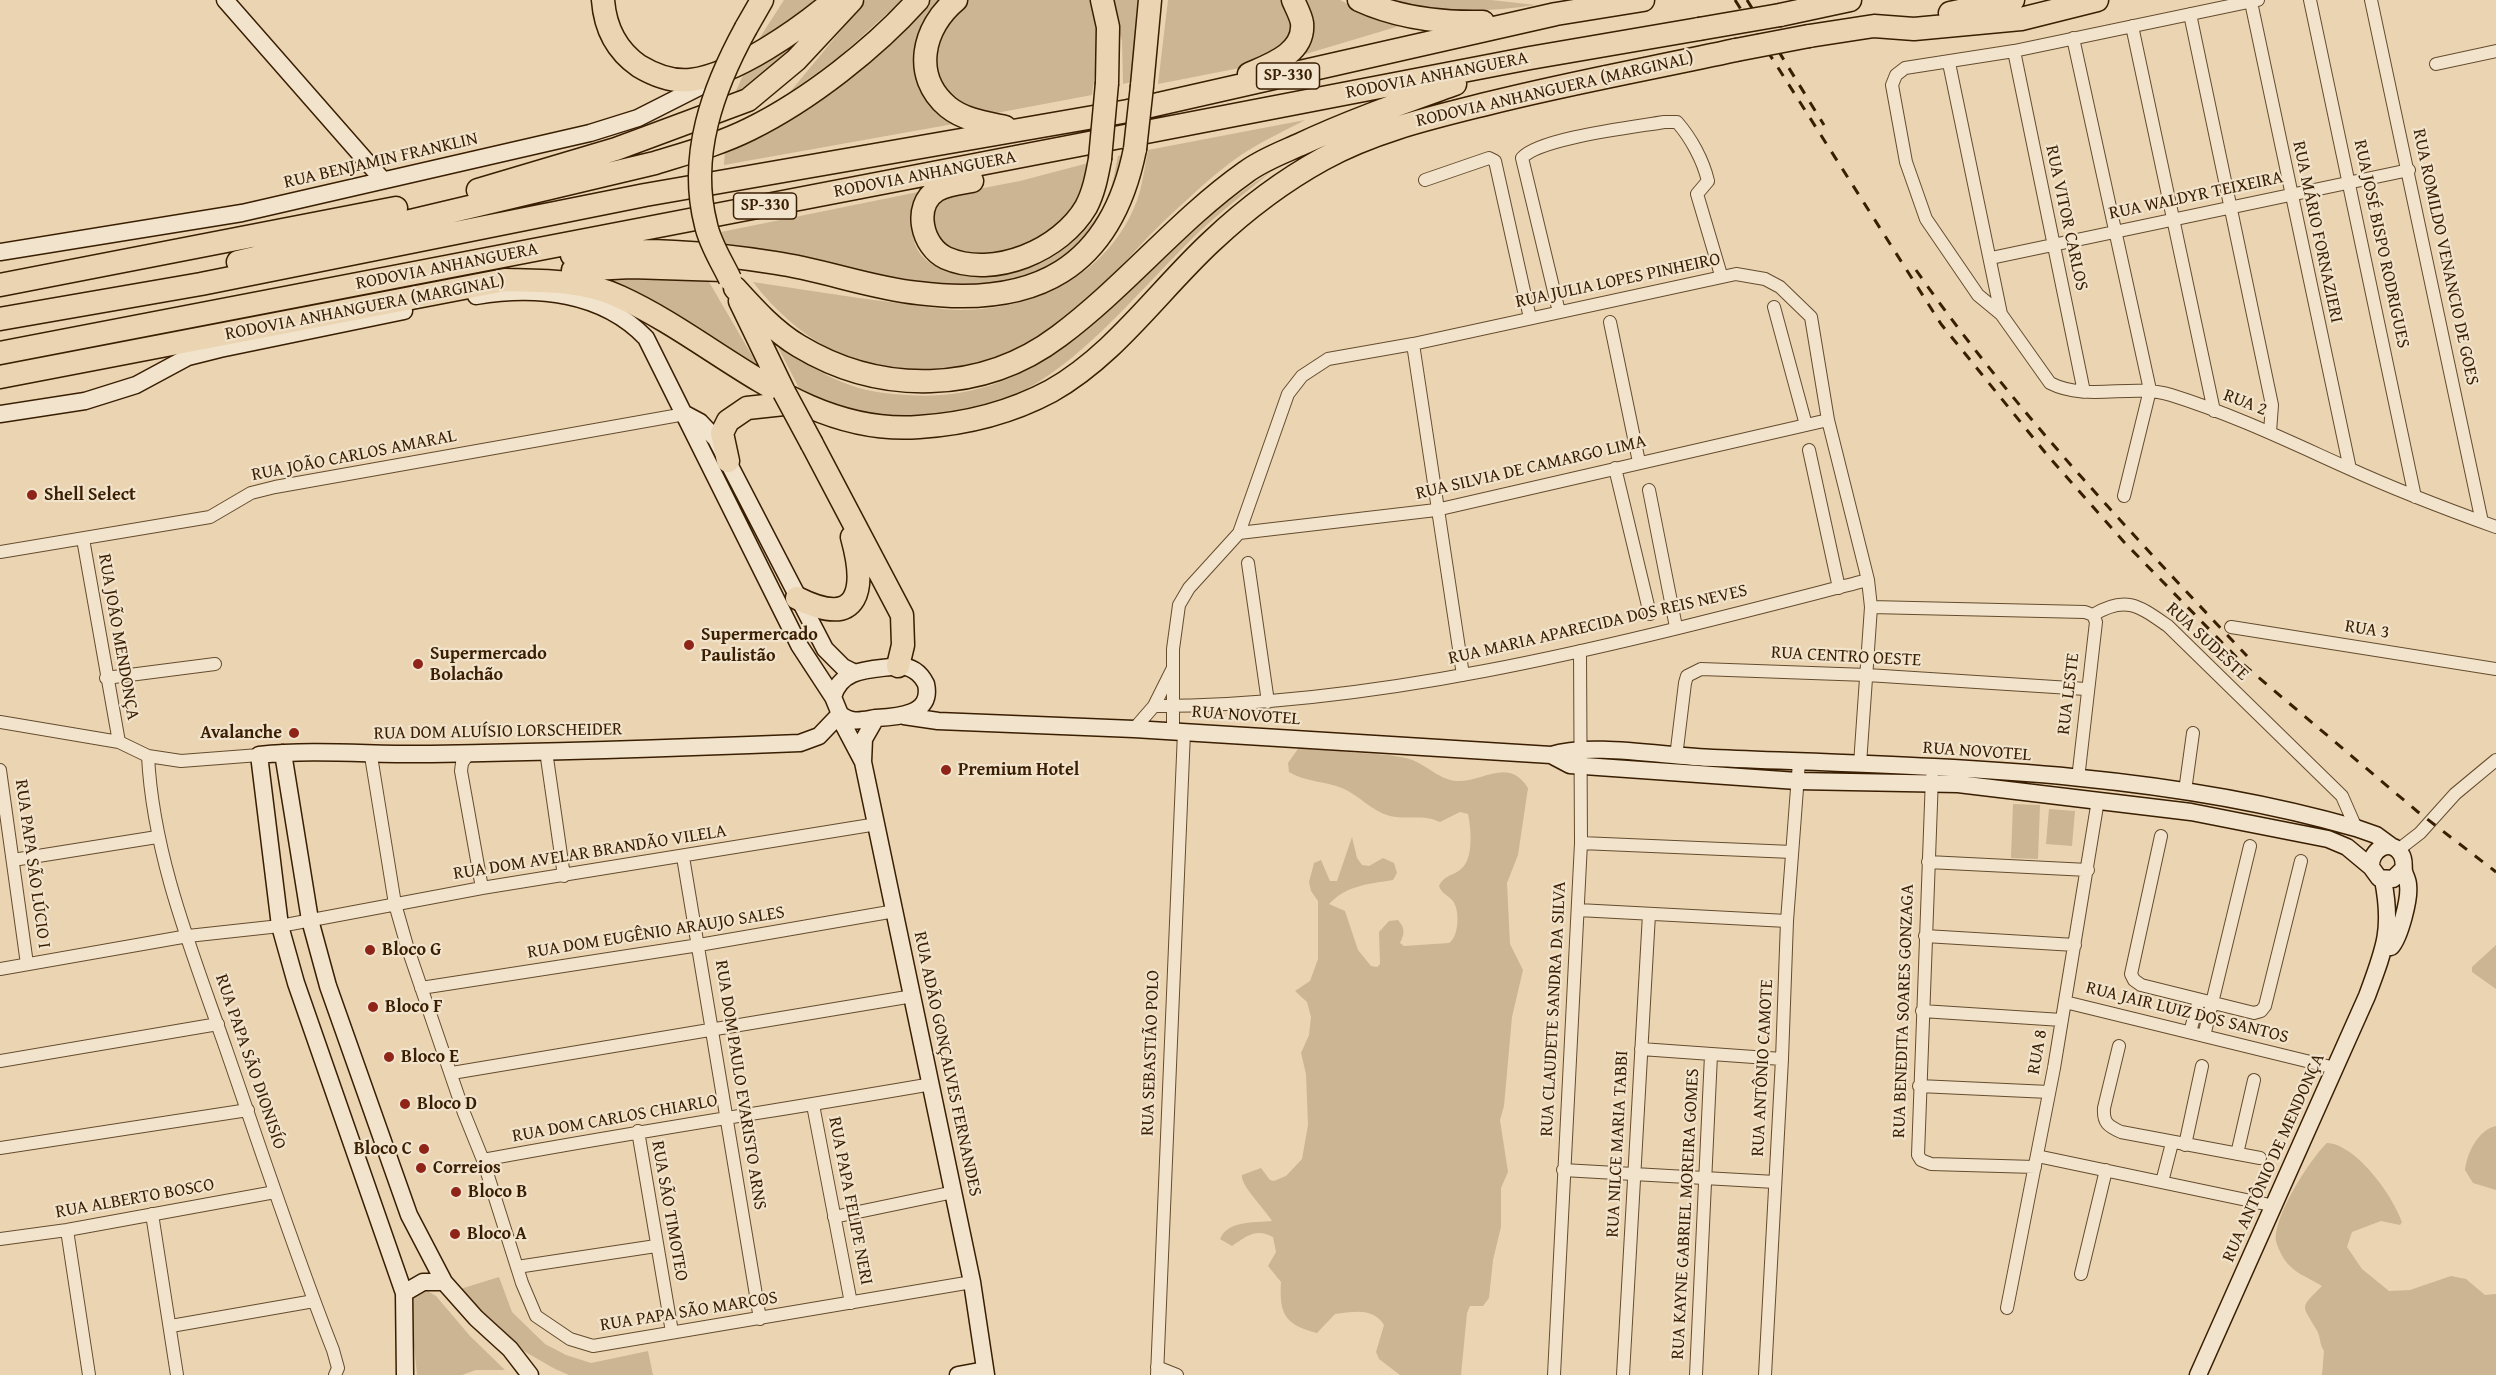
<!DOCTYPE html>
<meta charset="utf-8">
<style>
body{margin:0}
canvas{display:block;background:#ead4b1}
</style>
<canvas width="2496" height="1375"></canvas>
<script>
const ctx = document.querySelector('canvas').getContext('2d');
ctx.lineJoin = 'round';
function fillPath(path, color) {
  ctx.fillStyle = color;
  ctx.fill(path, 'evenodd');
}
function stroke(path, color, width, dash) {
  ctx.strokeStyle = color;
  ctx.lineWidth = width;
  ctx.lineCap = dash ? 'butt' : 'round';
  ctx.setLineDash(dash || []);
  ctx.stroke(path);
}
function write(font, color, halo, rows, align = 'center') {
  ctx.font = font + ' "Gentium Book Plus",serif';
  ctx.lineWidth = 4.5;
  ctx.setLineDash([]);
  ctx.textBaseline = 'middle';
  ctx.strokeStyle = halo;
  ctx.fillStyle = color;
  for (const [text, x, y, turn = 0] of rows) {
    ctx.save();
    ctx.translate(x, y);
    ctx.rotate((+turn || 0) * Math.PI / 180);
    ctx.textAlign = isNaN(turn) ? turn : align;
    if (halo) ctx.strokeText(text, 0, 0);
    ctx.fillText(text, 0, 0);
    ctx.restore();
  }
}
const green = new Path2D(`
 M784,0H816L780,28L757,42Z
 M866,0H902L839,57L790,92Z
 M929,0H945L921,34L959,123L724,165L725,150L879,52Z
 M967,0H1093C1103,31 1097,63 1092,95L991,114L967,109L951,99L933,69L936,35L956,8Z
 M1110,0H1143L1136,81L1123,84L1122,41Z
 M1168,0H1286L1296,21L1291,41L1245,67L1158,84Z
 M1304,0H1340L1369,15L1406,24L1299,56Z
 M1392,0H1491L1536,5C1487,12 1440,14 1392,0Z
 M811,28L786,57L733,98L743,75Z
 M1305,120C1284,131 1261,142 1241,155C1213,174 1187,200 1162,223C1126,258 1096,299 1055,329C1046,336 1034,341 1023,346C924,398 821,371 753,282C801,289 849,297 897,303C918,305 940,310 961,310C1034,309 1103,278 1134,208C1142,190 1144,170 1148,150Z
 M1130,153L1108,219L1050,271L989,287L925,282L728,251L721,232L928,190C923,200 914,213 913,223C906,286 1001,280 1037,265C1061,254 1085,234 1100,212C1111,196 1114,176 1118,156Z
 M1092,162L1078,204L1048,236L1007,255L958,254L935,236L931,217L937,203L952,194L1020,181Z
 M1272,171C1240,197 1207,222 1179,252C1084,349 1024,432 872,416C849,414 824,401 802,394L778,347C799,359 820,373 842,382C863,391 885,394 908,395C1043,405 1114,296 1206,219C1227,201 1249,186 1272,171Z
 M705,275L761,371L600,278Z
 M1301,739C1314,743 1328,749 1341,751C1362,754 1385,753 1406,758C1424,762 1437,779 1456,781C1482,783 1508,756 1528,788L1518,855L1507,883L1510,944L1523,970L1512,1017L1504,1106L1500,1120L1508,1172L1501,1188V1227L1493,1260L1489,1298L1483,1306H1470L1467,1313L1461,1375H1400L1379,1359L1376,1352L1384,1325C1373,1307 1353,1312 1335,1314L1317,1333C1285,1325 1279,1314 1281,1282L1268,1266L1276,1252L1273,1237C1256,1228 1247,1236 1232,1246L1220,1239C1228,1220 1254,1223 1272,1221C1265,1209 1240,1185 1242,1175L1261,1168L1270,1180L1274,1181L1286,1176L1302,1159L1308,1125L1306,1074L1301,1053L1309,1035L1311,1017L1307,1002L1295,991L1310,981L1318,959V901L1311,891L1309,882L1314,863L1321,860L1330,881H1337L1352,837L1357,858L1362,865L1369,866L1383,858L1394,863L1397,873L1393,880C1369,884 1347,885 1329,904L1345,911L1358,950L1371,966L1377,967L1380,964L1379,932L1389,921L1398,920C1405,928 1405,933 1400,943L1404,946L1449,943C1459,937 1460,910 1453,901C1448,895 1442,894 1439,886C1445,874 1452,877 1461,869C1474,859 1471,828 1468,814L1460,812L1440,822C1423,814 1407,820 1390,816C1371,811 1359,795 1342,788C1325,781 1305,782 1289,772L1288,763L1300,746Z
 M2013,804L2040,805L2038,859L2011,858Z
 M2049,809L2075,811L2072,846L2046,844Z
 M2496,945V989L2472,972V967Z
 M2496,1126V1190L2473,1183L2465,1170C2467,1153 2478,1130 2496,1126Z
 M2327,1143C2356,1144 2393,1196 2402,1222L2400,1225L2381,1221L2352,1232L2347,1247L2362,1269L2389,1291L2410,1290L2451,1276L2466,1279L2485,1295L2496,1294V1375H2322L2324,1351C2319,1344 2321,1336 2316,1329C2302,1304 2299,1309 2322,1286C2309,1278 2292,1272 2284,1259C2281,1254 2277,1246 2276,1241C2273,1217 2310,1159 2327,1143Z
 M499,1277L512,1312L545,1344L566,1355L591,1363L648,1351L653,1375H569L555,1369L503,1339L454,1291Z
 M426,1290L436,1296L470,1336L505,1370H476L462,1375H417L409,1296L416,1291Z`);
const street = new Path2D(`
 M2258,0L2014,51L1905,68L1896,75L1892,85L1906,162L1926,219L1978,295L2001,314L2050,383C2087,402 2132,383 2171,395C2232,414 2290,442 2348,468C2396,490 2446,509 2496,527
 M2310,0L2415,497
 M2371,0L2482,522
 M2251,2L2350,469
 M2190,14L2272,405L2270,432
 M2132,26L2214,411
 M2073,38L2150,390L2124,496
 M2014,51L2084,392
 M1949,63L2001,314
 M2436,64L2496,51
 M1425,180L1489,158L1495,161L1530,318
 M1991,258L2409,170
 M1774,307L1806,425
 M1559,312L1522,158C1539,138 1635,127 1664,122H1677C1691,138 1703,160 1708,181L1697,194L1721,275
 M1610,322L1639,462
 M1413,344L1463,675
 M1809,450L1839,588
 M1615,468L1650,614
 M1649,490L1676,627
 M1239,533L1436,510L1828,420
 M83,539L119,742
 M0,552L210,517L251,493L275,487L685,414
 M1248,563L1268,702
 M1871,607L2085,612L2093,615C2126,595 2139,606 2168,626L2342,796L2356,828
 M2231,627L2496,669
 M106,678L215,664
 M1154,706C1395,706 1636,639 1868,580
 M0,722L119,742L148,756L181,761L259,755
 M1134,729L1154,706L1172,670
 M1173,732V649L1179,605L1189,588L1239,533L1288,394L1302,376L1328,359L1413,344L1736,274L1765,279L1780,287L1811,317L1828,420L1868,580L1871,607L1860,764
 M546,751L564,876
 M469,753L462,763L461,771L482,888
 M148,756C153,857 193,954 226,1049C261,1150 294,1251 333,1350L338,1368L335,1375
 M371,756L395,904L407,946L464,1113L483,1160L522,1283L536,1316L570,1339L593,1346L972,1282
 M1676,757L1685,683L1687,676L1701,669L1867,675L2086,689
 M0,770L27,964
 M1932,777L1918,1155L1921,1160L1931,1164L2035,1167
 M2078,779L2096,622L2093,615
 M2185,791L2193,733
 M2161,836L2131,974L2134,980L2141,985L2254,1013L2261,1011L2265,1006L2301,861
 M1581,843L1792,852
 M2398,850L2420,833L2455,794L2496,760
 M683,857L760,1319
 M13,860L157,837
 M1928,862L2088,870
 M1578,910L1787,921
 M1925,936L2075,945
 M0,969L188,936L280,926L482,888L877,824
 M421,988L699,945L895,911
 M2065,1002L2335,1068
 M1922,1011L2062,1020
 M2190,1032L2199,1000
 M2204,1036L2250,846
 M2119,1046L2104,1108C2103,1123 2108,1126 2121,1132L2260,1158
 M1641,1049L1782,1059
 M0,1061L218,1024
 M452,1073L913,996
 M1919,1086L2049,1092
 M813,1105L851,1303
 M638,1131L672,1332
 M2185,1145L2202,1066
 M0,1148L248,1110
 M2237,1154L2254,1080
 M2037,1156L2275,1206
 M483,1160C632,1132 782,1110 932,1084
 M1563,1170L1775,1182
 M2162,1182L2172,1143
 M152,1214L177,1375
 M834,1217L954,1192
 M67,1230L89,1375
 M0,1239L67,1230L275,1192
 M517,1267L656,1246
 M2081,1274L2106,1170
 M2007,1308L2054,1068L2098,800
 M171,1326L314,1301
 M1157,1367L1177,1375
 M1157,1375L1184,732
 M1554,1375L1581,843L1580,651
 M1623,1375L1649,914
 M1696,1375L1711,1055
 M1765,1375L1782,1059L1787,921L1799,762`);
const secondary = new Path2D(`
 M225,0L382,179
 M0,252L242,213L590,133L638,118L715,79
 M476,296C536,286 602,292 646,338L799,645L833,697
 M0,414L85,401L136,385L188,357L220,349L404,311
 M685,414L700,422L716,439L825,649L843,667L855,673
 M898,666C911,666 920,672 926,684C933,715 897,717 876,718C863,720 851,724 840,714L833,697C841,667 872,670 898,666Z
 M904,716L938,721L1134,729L1551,755C1591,742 1668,757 1713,758C1927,767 2148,768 2356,828L2376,835L2391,846
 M843,717L844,726L863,762
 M876,718L864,739L863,762L972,1282L986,1375
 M283,753L310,920L328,986L409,1215L444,1282L476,1318L510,1349L530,1375
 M1551,755L1570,765L1797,781L1958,784L2191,812L2328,839L2347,847L2371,867
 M2391,947C2400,937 2410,898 2408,885C2408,880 2405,876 2404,871C2403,865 2405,860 2401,854C2390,837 2370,850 2371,867L2379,878L2393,879L2403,869
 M404,1293L423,1282H444
 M405,1375L404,1293L296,983L280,926L259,755C316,749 373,755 431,754C554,752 677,748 800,743L819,736L840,714
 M958,1375L985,1370
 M2198,1375L2367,996C2384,950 2393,930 2383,880`);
const highway = new Path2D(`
 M603,0C605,27 616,50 639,66C654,75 673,82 691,80C736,74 800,29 834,0
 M956,0C923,27 911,76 948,107C964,120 986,123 1005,127
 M1102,0L1108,27L1107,83
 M1359,0C1398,18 1441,23 1483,22
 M1950,13L2013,0
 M1780,15L1850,0
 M746,28L762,0
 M1809,36L1874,26L1914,29L2021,19L2097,0
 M1249,74C1270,65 1305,53 1302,23C1301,16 1296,7 1293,0
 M1142,86L1150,0
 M972,181C961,183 948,184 937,190C912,206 922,247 946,258C994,279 1061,250 1086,207C1094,192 1097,175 1100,159
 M478,190L616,149L748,100L796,60L852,0
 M572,255C641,247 707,252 776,263C824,270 870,288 918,293C1035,308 1111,269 1135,149
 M238,262L655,163C687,153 720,144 750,129C809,100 875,48 918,0
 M573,270L631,267L723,270
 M0,285L396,208
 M735,288C754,309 775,332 799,346C880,395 982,394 1059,336C1126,286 1178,220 1246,172C1262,160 1281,153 1299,145C1350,121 1402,103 1455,84
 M740,301L784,392
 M0,319L201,284L645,195L1128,111L1556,14L1643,0
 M0,353L1530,58L1699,29
 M0,377L505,280C544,281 584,280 620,297C719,342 801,436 919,427C965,424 1010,413 1051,391C1115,355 1159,290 1212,241C1246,209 1283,181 1323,159C1374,131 1430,118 1486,104C1569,83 1653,68 1736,50
 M812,444L902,615L903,645L898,666
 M728,461L722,433L728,421L747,408L784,404L793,400
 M797,598C861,630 866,588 852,537`);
const rail = new Path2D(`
 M1735,0L1941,324L2048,456L2124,542L2245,666L2418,812L2496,872
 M1747,0L1824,125
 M1916,270C2013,409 2131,533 2247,656`);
const highwayBridge = new Path2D(`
 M1699,29L1780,15
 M1736,50L1809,36
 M1135,149L1142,86
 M1100,159L1107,83
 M730,279C722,262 710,244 706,225C688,156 713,88 746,28
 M784,392L812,444`);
const markers = [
 [32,495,6,"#8f2418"],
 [689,645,6,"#8f2418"],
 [418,664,6,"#8f2418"],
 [294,733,6,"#8f2418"],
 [946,770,6,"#8f2418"],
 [370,950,6,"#8f2418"],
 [373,1007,6,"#8f2418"],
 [389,1057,6,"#8f2418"],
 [405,1104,6,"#8f2418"],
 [424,1149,6,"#8f2418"],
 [421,1168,6,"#8f2418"],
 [456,1192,6,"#8f2418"],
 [455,1234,6,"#8f2418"]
];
const shields = [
 [1288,76,63],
 [765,206,63]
];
const shieldNames = [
 ["SP-330",1288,76],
 ["SP-330",765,206]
];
const streetNames = [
 ["RODOVIA ANHANGUERA",1437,76,-11],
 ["RODOVIA ANHANGUERA (MARGINAL)",1555,90,-13],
 ["RUA BENJAMIN FRANKLIN",381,161,-13],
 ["RODOVIA ANHANGUERA",925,175,-11],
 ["RUA WALDYR TEIXEIRA",2196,196,-12],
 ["RUA VITOR CARLOS",2066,218,78],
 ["RUA MÁRIO FORNAZIERI",2317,232,78],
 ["RUA JOSÉ BISPO RODRIGUES",2381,244,78],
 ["RUA ROMILDO VENANCIO DE GOES",2445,257,78],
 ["RODOVIA ANHANGUERA",447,267,-11],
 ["RUA JULIA LOPES PINHEIRO",1618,281,-12],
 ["RODOVIA ANHANGUERA (MARGINAL)",365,308,-11],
 ["RUA 2",2245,403,21],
 ["RUA JOÃO CARLOS AMARAL",354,456,-11],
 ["RUA SILVIA DE CAMARGO LIMA",1531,468,-13],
 ["RUA MARIA APARECIDA DOS REIS NEVES",1598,625,-13],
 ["RUA 3",2367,630,9],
 ["RUA JOÃO MENDONÇA",118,637,80],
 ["RUA SUDESTE",2207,642,43],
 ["RUA CENTRO OESTE",1846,657,3],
 ["RUA LESTE",2069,694,-83],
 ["RUA NOVOTEL",1246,716,4],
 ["RUA DOM ALUÍSIO LORSCHEIDER",498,732,-1],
 ["RUA NOVOTEL",1977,752,4],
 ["RUA DOM AVELAR BRANDÃO VILELA",590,853,-9],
 ["RUA PAPA SÃO LÚCIO I",32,864,82],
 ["RUA DOM EUGÊNIO ARAUJO SALES",656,933,-9],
 ["RUA CLAUDETE SANDRA DA SILVA",1554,1009,-87],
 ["RUA BENEDITA SOARES GONZAGA",1904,1011,-88],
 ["RUA JAIR LUIZ DOS SANTOS",2187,1013,14],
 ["RUA 8",2038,1052,-80],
 ["RUA SEBASTIÃO POLO",1151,1053,-88],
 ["RUA PAPA SÃO DIONISÍO",250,1062,71],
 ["RUA ADÃO GONÇALVES FERNANDES",947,1064,78],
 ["RUA ANTÔNIO CAMOTE",1763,1068,-87],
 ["RUA DOM PAULO EVARISTO ARNS",740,1085,81],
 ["RUA DOM CARLOS CHIARLO",615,1119,-10],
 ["RUA NILCE MARIA TABBI",1618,1144,-87],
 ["RUA ANTÔNIO DE MENDONÇA",2274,1158,-66],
 ["RUA ALBERTO BOSCO",135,1199,-10],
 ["RUA PAPA FELIPE NERI",850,1201,79],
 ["RUA SÃO TIMOTEO",669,1211,80],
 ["RUA KAYNE GABRIEL MOREIRA GOMES",1686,1214,-87],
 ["RUA PAPA SÃO MARCOS",689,1312,-9]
];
const poiNames = [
 ["Shell Select",44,495],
 ["Supermercado",701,635],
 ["Paulistão",701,656],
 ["Supermercado",430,654],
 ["Bolachão",430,675],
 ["Avalanche",282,733,"right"],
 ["Premium Hotel",958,770],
 ["Bloco G",382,950],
 ["Bloco F",385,1007],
 ["Bloco E",401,1057],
 ["Bloco D",417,1104],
 ["Bloco C",412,1149,"right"],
 ["Correios",433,1168],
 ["Bloco B",468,1192],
 ["Bloco A",467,1234]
];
fillPath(green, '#ccb593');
stroke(street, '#664c2e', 14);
stroke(secondary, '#3a1e02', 19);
stroke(highway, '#3a1e02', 25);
stroke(street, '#f1e3cc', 12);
stroke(secondary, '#f1e3cc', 16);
stroke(highway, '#ead4b1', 22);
stroke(rail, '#3a1e02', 3, [10, 10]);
stroke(highwayBridge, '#3a1e02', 25, []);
stroke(highwayBridge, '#ead4b1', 22);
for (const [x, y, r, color] of markers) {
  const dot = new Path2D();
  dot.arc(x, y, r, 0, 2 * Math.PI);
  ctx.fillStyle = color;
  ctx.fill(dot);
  stroke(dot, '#f1e3cc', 2);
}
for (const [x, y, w] of shields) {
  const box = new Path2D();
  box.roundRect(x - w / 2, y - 13, w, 26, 4.5);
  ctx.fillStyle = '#f1e3cc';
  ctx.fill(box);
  stroke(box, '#3a1e02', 1.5);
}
write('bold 16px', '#3a1e02', null, shieldNames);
write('18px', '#3a1e02', '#f1e3cc', streetNames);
write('bold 18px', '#3a1e02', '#f1e3cc', poiNames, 'left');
</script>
